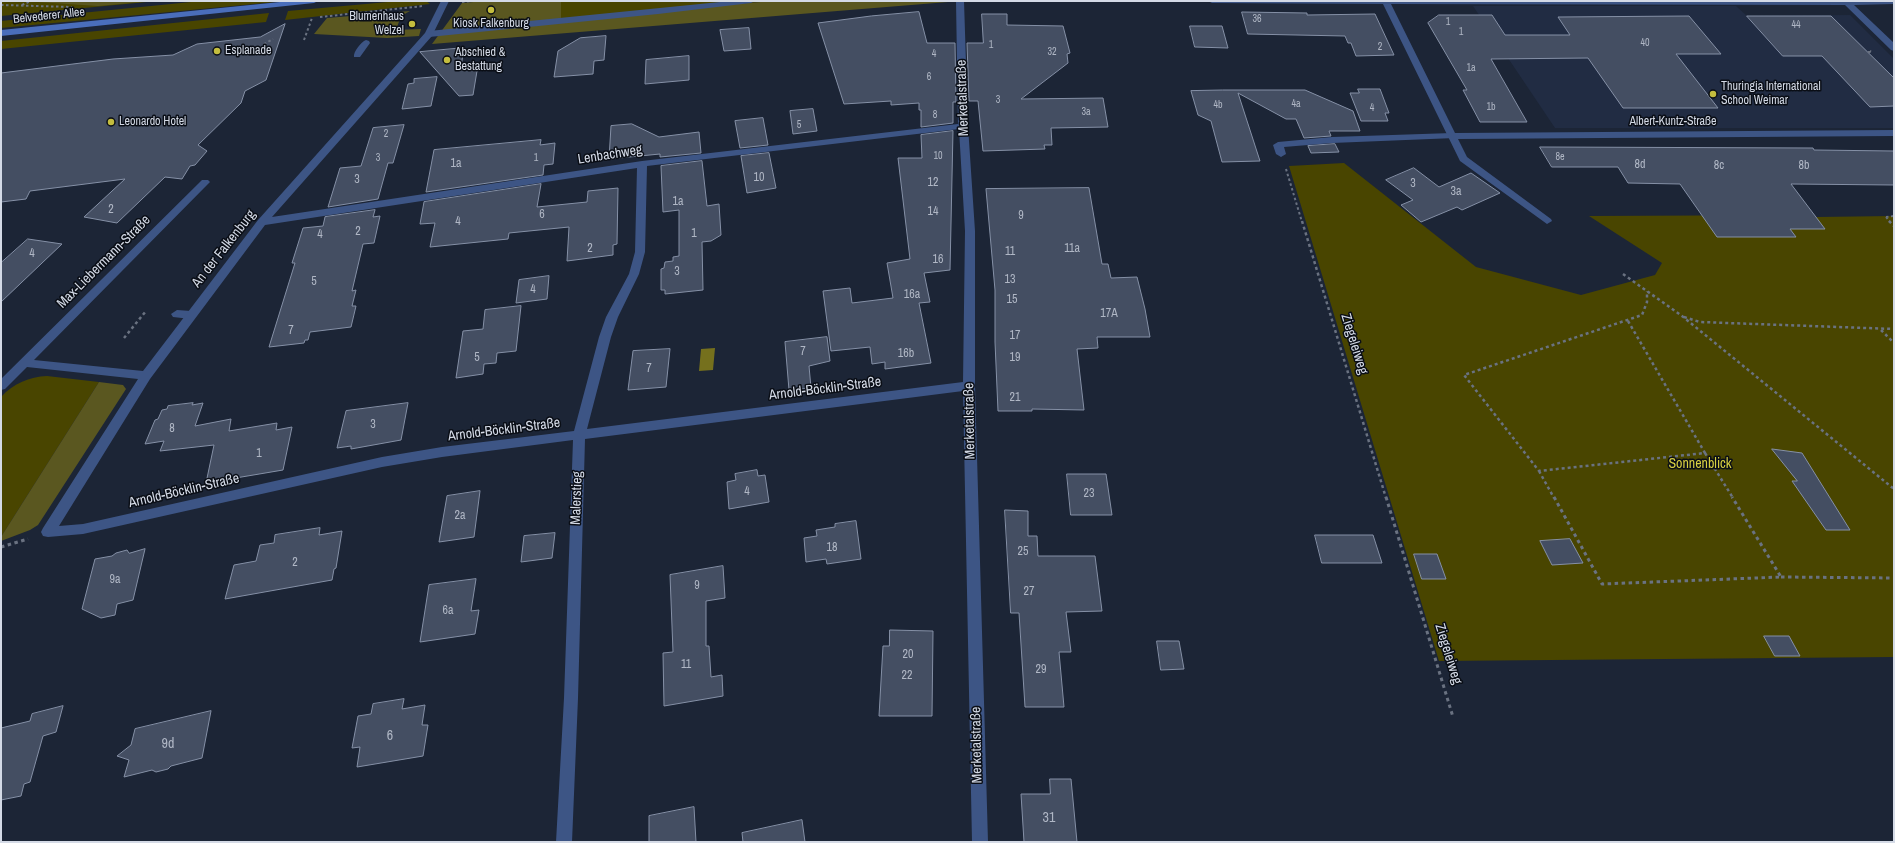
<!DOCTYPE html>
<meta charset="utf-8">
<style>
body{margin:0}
#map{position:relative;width:1895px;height:843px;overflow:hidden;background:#1c2536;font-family:"Archivo Narrow",sans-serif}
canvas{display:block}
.frame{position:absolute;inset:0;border:2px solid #d4dae6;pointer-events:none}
</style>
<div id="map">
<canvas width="1895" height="843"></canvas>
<div class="frame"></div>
</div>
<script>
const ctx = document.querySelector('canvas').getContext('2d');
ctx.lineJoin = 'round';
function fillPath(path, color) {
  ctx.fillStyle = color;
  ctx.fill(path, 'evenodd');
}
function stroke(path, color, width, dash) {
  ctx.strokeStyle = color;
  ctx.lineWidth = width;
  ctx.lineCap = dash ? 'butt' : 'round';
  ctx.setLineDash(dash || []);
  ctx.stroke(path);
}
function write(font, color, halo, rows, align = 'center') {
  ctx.font = font + ' "Archivo Narrow",sans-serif';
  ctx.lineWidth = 3;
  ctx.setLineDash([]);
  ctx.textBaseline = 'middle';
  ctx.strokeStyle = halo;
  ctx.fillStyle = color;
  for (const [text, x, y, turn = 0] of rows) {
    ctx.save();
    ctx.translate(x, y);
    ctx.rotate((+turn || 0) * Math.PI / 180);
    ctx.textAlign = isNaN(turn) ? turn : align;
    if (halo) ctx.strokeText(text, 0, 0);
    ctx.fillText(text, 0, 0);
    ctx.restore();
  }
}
const built = new Path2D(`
 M1473,6H1736L1747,16L1850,15L1894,59V128H1555Z`);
const green = new Path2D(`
 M1,1H157L1,16Z
 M201,1H286L1,28V21Z
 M399,1H426L430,4L285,20L288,11Z
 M561,1H772L561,20Z
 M269,13L266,22L1,49V41Z
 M1344,163L1476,267L1581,295L1655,275L1662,263L1589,216L1812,215L1816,217L1894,216V657L1439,661L1289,166Z
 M47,376L99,382L1,537V397C14,383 29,377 47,376Z`);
const forest = new Path2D(`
 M42,1H153L98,6L37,2Z
 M485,1H561V19L772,1L948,2L432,44L462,3Z
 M410,11L401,16L396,30L421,29L419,36L387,38L314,34L327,18Z
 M99,382L123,385L126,389L38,525L30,530L1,541V537Z`);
const water = new Path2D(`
 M715,348L713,370L699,371L701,349Z`);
const building = new Path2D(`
 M919,12L927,43H955L956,102H953V123L921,127V110H919V103L891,105V101L844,104L818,23L871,16Z
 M1242,12L1307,13V15L1375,14L1394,55L1356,56L1351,43H1348L1345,36L1248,34Z
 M982,14H1007V25L1063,26L1070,53L1067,54L1068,63L1021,99L1103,98L1108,127L1051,128L1052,145H1044L1045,149L983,151L978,101H969L967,43H983Z
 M1439,15H1492L1505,35H1570L1558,17L1689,16L1721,54H1676L1718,108H1623L1588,58L1491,59L1527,122H1480L1463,90H1467L1428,23Z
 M1747,16H1831L1894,78V106L1870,107L1822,56H1783Z
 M285,24L266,80L245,91L241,103L198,145L207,151L195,165L190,166L182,179L165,177L117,223L84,217L125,179L30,191L26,199L1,202V73L113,59L173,55L197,44L260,37Z
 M1190,26H1222L1228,48L1195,47Z
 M749,28L751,49L724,51L720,30Z
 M606,36L604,60L594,61L593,74L554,77L558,51L580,38Z
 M464,48L461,67L478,65L473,95L459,96L420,52Z
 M689,56V80L645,84L646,60Z
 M437,77L431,106L402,109L408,84L414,83V79Z
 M1358,89H1380L1389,113H1385L1388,121H1361L1350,93H1359Z
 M1223,90H1305L1353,111L1360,131H1329L1331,136L1304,138L1296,119H1286L1238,93L1260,161L1222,162L1211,121L1198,115L1191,91Z
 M813,109L817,131L793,134L790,111Z
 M763,118L768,145L740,148L735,121Z
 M632,124L659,137L699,132L701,153L660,157V154L609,159L611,126Z
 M404,125L393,163H388L378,199L328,207L340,168L361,166L373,128Z
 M953,131L950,270L924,273L930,302L919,303L931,363L885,369V362L872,364L870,347L831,351L823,291L850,288L852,303L893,298L887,263L910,259L898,158H922L921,135Z
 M541,140L540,145L555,143L553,164L544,165L543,175L426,192L434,150Z
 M1335,144L1339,152L1311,153L1308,146Z
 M1540,147L1813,148L1814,150L1894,151V185L1791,184L1825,229H1790L1796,237H1717L1680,184L1628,183L1618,167H1552Z
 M769,153L776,188L747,193L741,156Z
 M702,161L707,206L719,204L721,235L711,241L702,242L703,290L665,294V290H661V269L664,268L665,262L673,261V257L679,256V210L663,212L661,166Z
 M1414,168L1439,187L1471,173L1500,193L1462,210L1457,207L1421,222L1401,205L1413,200L1386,180Z
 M541,184L537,207L587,202L588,191L618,188L617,244L613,245V255L567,261L569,227L509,233L508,239L430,247L435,223L420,224L424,202Z
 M1089,188L1102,264H1108L1111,278L1137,277L1145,309L1150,337H1097L1098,348L1077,349L1084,410L1032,409V411H998L995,342V290L986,189Z
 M375,210L373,217L380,216L374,243L363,244L352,291L356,290L352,306H356L351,327L310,332L308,340H305L304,343L269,347L295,263H292L303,228L323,226L325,217Z
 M28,239L62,244L1,302V263Z
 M549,276L547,299L516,303L519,280Z
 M521,306L516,351L497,353L496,363L484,364L483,374L456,378L463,331L483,329L485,310Z
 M827,337L830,361L809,366L811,388L789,390L785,342Z
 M670,349L666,387L628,390L633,351Z
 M193,403L192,405L203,403L195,426L231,419L229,431L277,423L276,430L292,427L283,470L206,483L214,445L160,451L164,441L145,444L155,420L158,419L162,410L167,409L168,406Z
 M408,403L401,440L351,449V446L337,448L346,411Z
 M1772,449L1802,453L1850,530H1826L1792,481H1797Z
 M757,470L758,476L765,475L769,502L729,509L727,482L736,480L735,474Z
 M1067,474H1106L1112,515H1071Z
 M480,491L474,537L439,542L447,496Z
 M1005,510L1028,511V536H1037L1038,556H1095L1102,611L1066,612L1071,652H1059L1064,707H1025L1019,613H1011Z
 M856,521L861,559L827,564L826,559L806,562L804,538L817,536L816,530L835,527V524Z
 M320,528L319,535L342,531L336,568L334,569L332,580L225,599L234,565L256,561L260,545L274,543L275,535Z
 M555,533L552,558L521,562L524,536Z
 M1315,535H1373L1382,563H1322Z
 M1570,539L1583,563L1552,565L1540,541Z
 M145,549L133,600L117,604L115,615L101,618L82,609L95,559L112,556L116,553L127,550L129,553Z
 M1414,554H1437L1446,579H1422Z
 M723,566L725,598L706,601V646H709L711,677L722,675L723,696L664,706L663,653L673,652L670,575Z
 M476,579L471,611L479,610L475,634L420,642L429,585Z
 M890,630L933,631L932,716H879L883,646H889Z
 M1764,636H1789L1800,656H1775Z
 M1157,641H1179L1184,669L1161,670Z
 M404,699L402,709L425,705L422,725H428L423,756L357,767L360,747L352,748L358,716L371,714L373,704Z
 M63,706L56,732L43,736L30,782L24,784L21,796L1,800V728L30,721L32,714Z
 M211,711L202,758L171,766L168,769L156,772L152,770L124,777L129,760L117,756L131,745L135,729Z
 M1050,779H1071L1077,842H1024L1021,794H1050Z
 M694,807L696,842H649V816Z
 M802,820L805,842H743L742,833Z`);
const pathFar2 = new Path2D(`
 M462,2L471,1
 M1,5L72,7
 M22,5L31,1
 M320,17L423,6
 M304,40L312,18
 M264,44L273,39
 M1868,52H1872L1870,51
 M1286,169L1302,222
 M1886,217L1890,222
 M1886,217L1894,216`);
const pathFar1 = new Path2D(`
 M1302,221L1386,498
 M1889,221L1894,226
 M1623,274L1682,316L1894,489
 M1684,317L1700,322L1894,329
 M1628,321L1705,453L1539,471L1464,375L1642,315L1647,302V291
 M1881,330L1894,343
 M124,338L146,311
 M1705,453L1733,498
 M1539,471L1554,498`);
const path = new Path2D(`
 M1386,497L1453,717
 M1554,497L1602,584L1781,577L1732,497
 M1,547L28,539
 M1781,577L1894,578`);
const lane = new Path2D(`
 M730,1H755L751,3L658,14L429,37L425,34L429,31Z
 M366,40L369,41L370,43L360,57H354C353,52 361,42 366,40Z
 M1452,133L1457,136L1455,138L1332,143L1284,147L1286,154L1281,157L1276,154L1273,145L1278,142L1332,137Z
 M177,310L191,311L197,315L191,319L173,317L171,314Z`);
const street = new Path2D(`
 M441,1H449L432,36L272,217L642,161L958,124L956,1H964L968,126L975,231V386L988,842H972L963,391L585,439L578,698L572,842H556L564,698L573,440L442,457L382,467L83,534L48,537L43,536L41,532L43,528L138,379L27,367L5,389L1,390V379L202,180H208L210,182L208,184L34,360L143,371L258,220L425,33ZM959,129L965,231L963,382L587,429L611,337L618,317L639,274L645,252L647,166ZM637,168L635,252L629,274L606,317L599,337L574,431L442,447L382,457L83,524L59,526L150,379L265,225Z
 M1208,1H1894V4L1854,5L1894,43V51L1891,50L1845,5L1391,4L1455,133L1894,130V136L1458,139L1467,157L1551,219L1552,221L1547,224L1460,161L1383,4L1212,3Z`);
const secondary = new Path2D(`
 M290,1H318L314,3L1,36V30Z`);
const markers = [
 [491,10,4,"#c4bd3e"],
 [412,24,4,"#c4bd3e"],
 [217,51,4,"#c4bd3e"],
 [447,60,4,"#c4bd3e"],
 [1713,94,4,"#c4bd3e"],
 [111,122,4,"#c4bd3e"]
];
const farNumbernames = [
 ["36",1257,19],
 ["1",1448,22],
 ["44",1796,25],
 ["1",1461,32],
 ["40",1645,43],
 ["1",991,45],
 ["2",1380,47],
 ["32",1052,52],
 ["4",934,54],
 ["1a",1471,68],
 ["6",929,77],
 ["3",998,100],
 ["4a",1296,104],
 ["4b",1218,105],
 ["1b",1491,107],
 ["4",1372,108],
 ["3a",1086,112],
 ["8",935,115],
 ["5",799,125],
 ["2",386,134],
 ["10",938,156],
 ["8e",1560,157],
 ["3",378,158],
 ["1",536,158]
];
const farStreetnames = [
 ["Belvederer Allee",49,16,-6],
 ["Albert-Kuntz-Straße",1673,122]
];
const farPoinames = [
 ["Blumenhaus",404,17,"right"],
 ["Welzel",404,31,"right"],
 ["Kiosk Falkenburg",491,24,"center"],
 ["Esplanade",225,51],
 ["Abschied &",455,53],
 ["Bestattung",455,67],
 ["Thuringia International",1721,87],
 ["School Weimar",1721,101],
 ["Leonardo Hotel",119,122]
];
const numberNames = [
 ["1a",456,164],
 ["8d",1640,165],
 ["8c",1719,166],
 ["8b",1804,166],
 ["10",759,178],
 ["3",357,180],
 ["12",933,183],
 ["3",1413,184],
 ["3a",1456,192],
 ["1a",678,202],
 ["2",111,210],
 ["14",933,212],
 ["6",542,215],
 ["9",1021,216],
 ["4",458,222],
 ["2",358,232],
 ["1",694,234],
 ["4",320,235],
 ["2",590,249],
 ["11a",1072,249],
 ["11",1010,252],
 ["4",32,254],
 ["16",938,260],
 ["3",677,272],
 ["13",1010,280],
 ["5",314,282],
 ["4",533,290],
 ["16a",912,295],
 ["15",1012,300],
 ["17A",1109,314],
 ["7",291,331],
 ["17",1015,336],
 ["7",803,352],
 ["16b",906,354],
 ["5",477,358],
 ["19",1015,358],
 ["7",649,369],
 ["21",1015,398],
 ["3",373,425],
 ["8",172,429],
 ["1",259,454],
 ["4",747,492],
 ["23",1089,494],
 ["2a",460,516],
 ["18",832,548],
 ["25",1023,552],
 ["2",295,563],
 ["9a",115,580],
 ["9",697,586],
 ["27",1029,592],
 ["6a",448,611],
 ["20",908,655],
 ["11",686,665],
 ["29",1041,670],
 ["22",907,676]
];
const streetNames = [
 ["Merketalstraße",963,98,-92],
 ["Lenbachweg",610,155,-9],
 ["An der Falkenburg",224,249,-52],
 ["Max-Liebermann-Straße",104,262,-45],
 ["Ziegeleiweg",1354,344,73],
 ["Arnold-Böcklin-Straße",825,389,-7],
 ["Merketalstraße",970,421,-91],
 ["Arnold-Böcklin-Straße",504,430,-7],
 ["Arnold-Böcklin-Straße",184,491,-13],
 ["Malerstieg",577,498,-88],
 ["Ziegeleiweg",1448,654,73],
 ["Merketalstraße",977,745,-91]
];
const parkNames = [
 ["Sonnenblick",1700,464]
];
const nearNumbernames = [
 ["6",390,736],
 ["9d",168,744],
 ["31",1049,818]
];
fillPath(built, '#212c43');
fillPath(green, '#494500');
fillPath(forest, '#5a5720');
fillPath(water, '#75701d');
fillPath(building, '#444e62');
stroke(building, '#8590a6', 1);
stroke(pathFar2, '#6a7281', 2, [2.5, 2.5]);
stroke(pathFar1, '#6a7281', 2.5, [3, 3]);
stroke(path, '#6a7281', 3, [3.5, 3.5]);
fillPath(lane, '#3d5585');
fillPath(street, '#3d5585');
fillPath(secondary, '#4a6ebb');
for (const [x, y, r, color] of markers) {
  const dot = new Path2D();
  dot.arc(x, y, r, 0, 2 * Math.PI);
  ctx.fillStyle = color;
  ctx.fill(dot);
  stroke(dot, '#0a0e16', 1.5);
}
write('10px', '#b0b7c5', null, farNumbernames);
write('12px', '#d4dae6', '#0a0e16', farStreetnames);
write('12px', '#d4dae6', '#0a0e16', farPoinames, 'left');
write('12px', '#b0b7c5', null, numberNames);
write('14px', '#d4dae6', '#0a0e16', streetNames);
write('14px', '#d7cf41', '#0a0e16', parkNames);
write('14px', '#b0b7c5', null, nearNumbernames);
</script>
